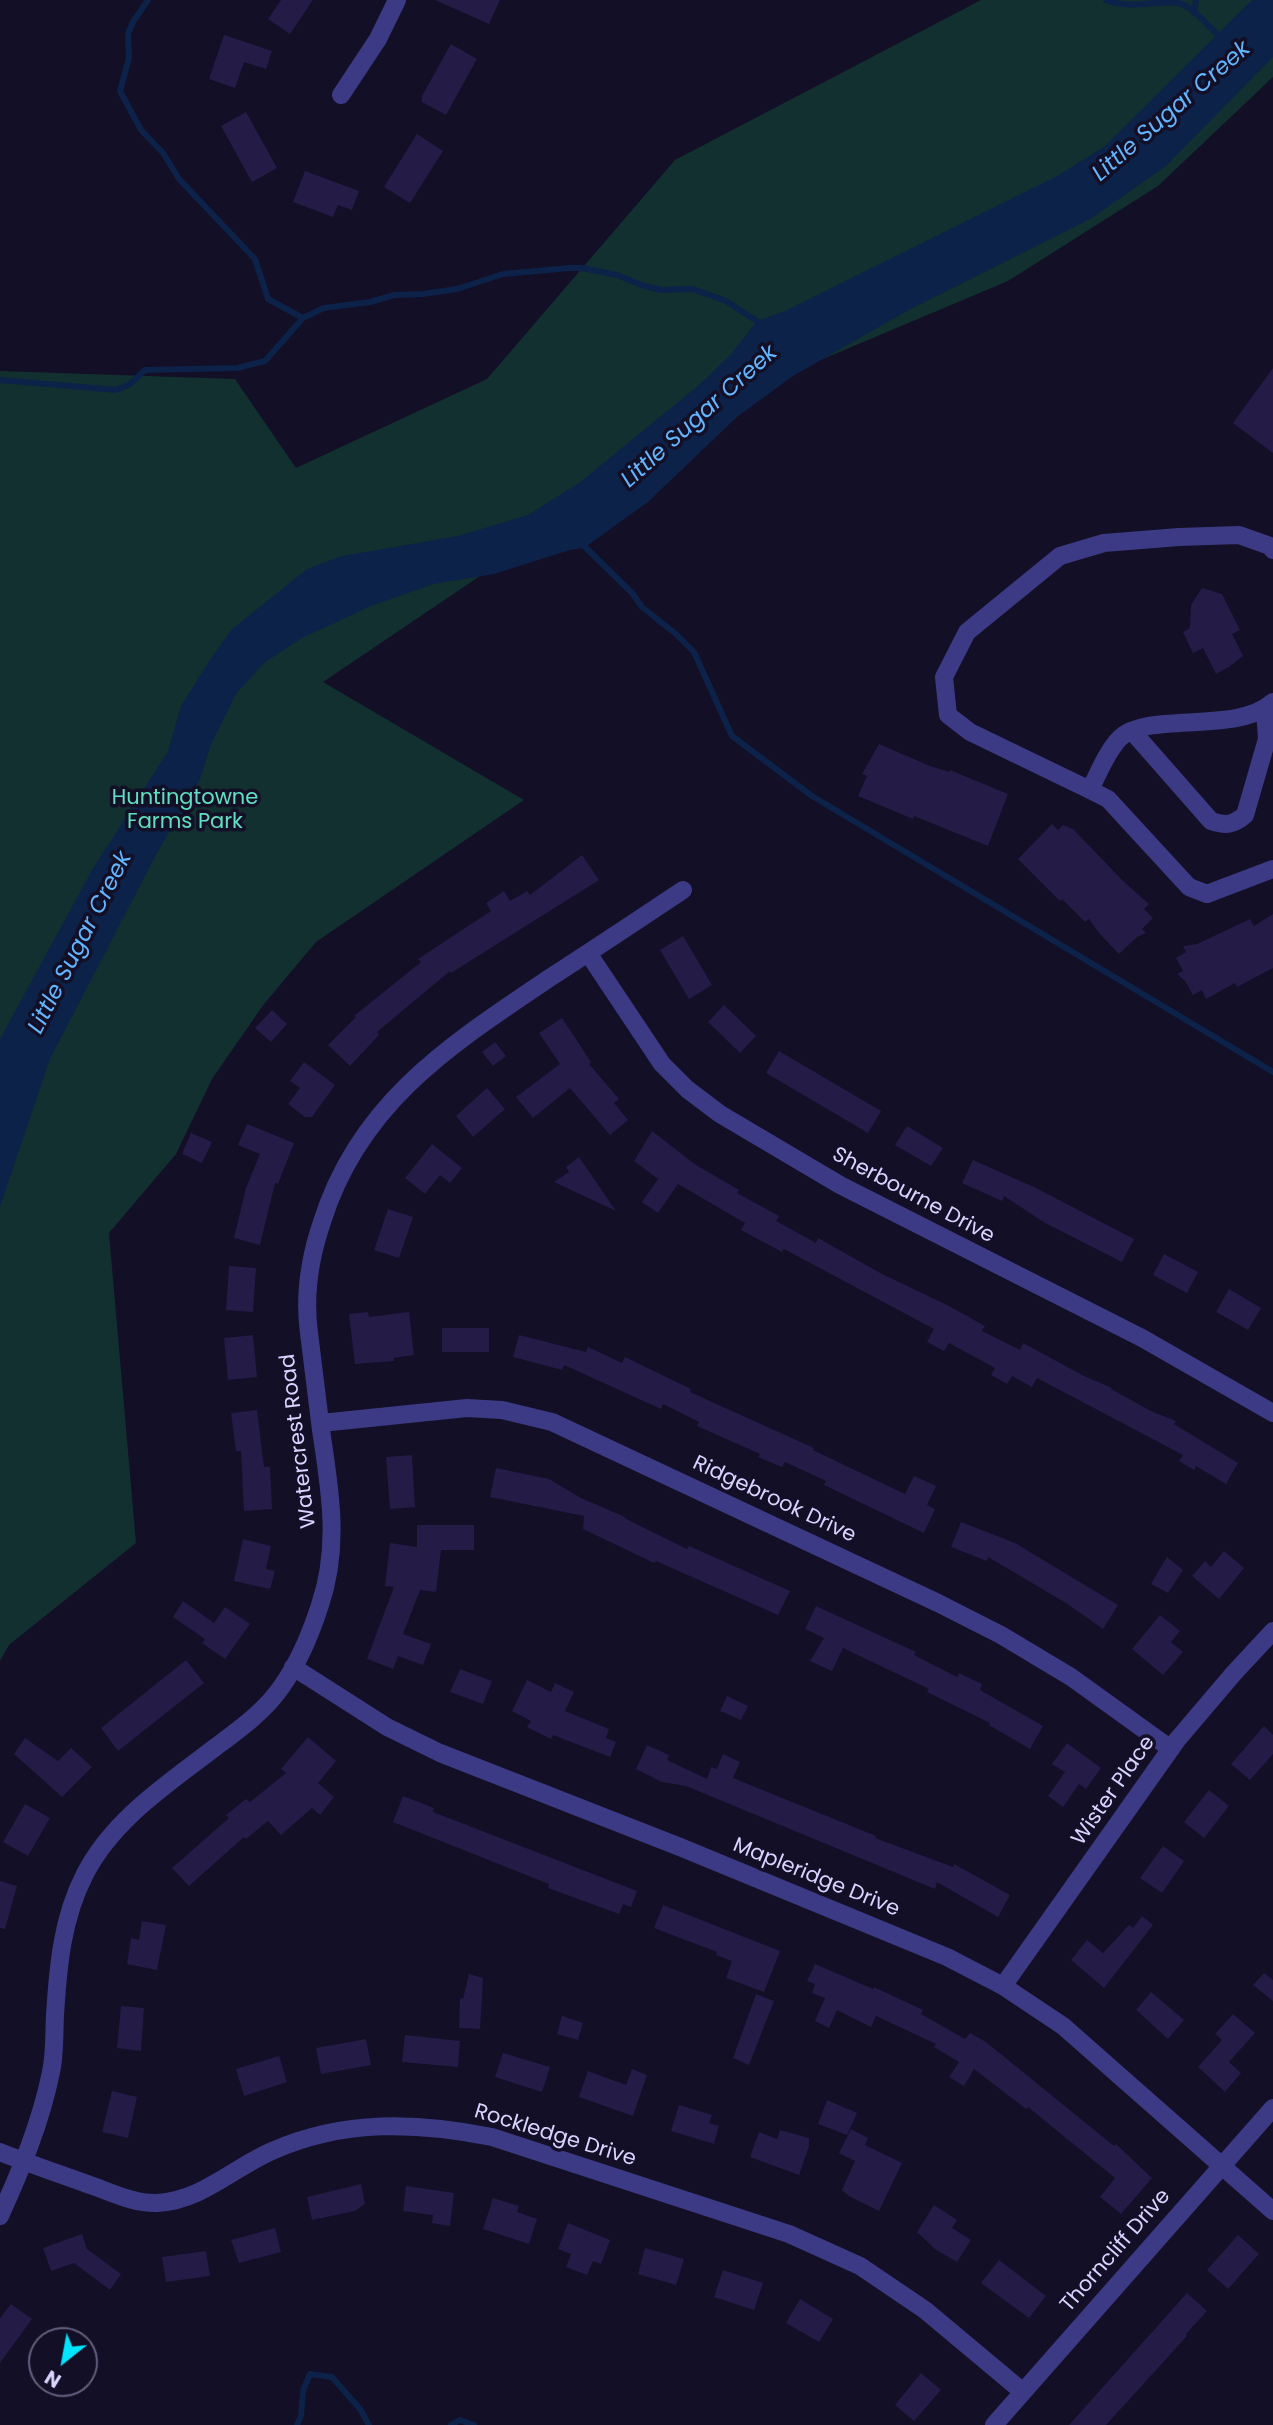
<!DOCTYPE html>
<style>
body{margin:0}
#map{position:relative;width:1273px;height:2425px;overflow:hidden;background:#130f26;font-family:Poppins,sans-serif}
canvas{display:block}
.north{position:absolute;left:28px;top:2327px;width:70px;height:70px;box-sizing:border-box;background:#130f26;border:2px solid #625e7d;border-radius:50%;rotate:211deg;font-size:19px;font-weight:700;line-height:28px;text-align:center;color:#d9d4ff}
.north::after{content:'';display:block;margin:auto;width:24px;height:32px;background:#00e5ff;clip-path:polygon(50% 0,100% 100%,50% 72%,0 100%)}
</style>
<div id="map">
<canvas width="1273" height="2425"></canvas>
<div class="north">N</div>
</div>
<script>
const ctx = document.querySelector('canvas').getContext('2d');
ctx.lineJoin = 'round';
function fillPath(path, color) {
  ctx.fillStyle = color;
  ctx.fill(path, 'evenodd');
}
function stroke(path, color, width, dash) {
  ctx.strokeStyle = color;
  ctx.lineWidth = width;
  ctx.lineCap = dash ? 'butt' : 'round';
  ctx.setLineDash(dash || []);
  ctx.stroke(path);
}
function write(font, color, halo, rows, align = 'center') {
  ctx.font = font + ' Poppins,sans-serif';
  ctx.lineWidth = 7;
  ctx.setLineDash([]);
  ctx.textBaseline = 'middle';
  ctx.strokeStyle = halo;
  ctx.fillStyle = color;
  for (const [text, x, y, turn = 0] of rows) {
    ctx.save();
    ctx.translate(x, y);
    ctx.rotate((+turn || 0) * Math.PI / 180);
    ctx.textAlign = isNaN(turn) ? turn : align;
    if (halo) ctx.strokeText(text, 0, 0);
    ctx.fillText(text, 0, 0);
    ctx.restore();
  }
}
const green = new Path2D(`
 M981,0H1273V77L1158,186L1008,281L823,359L702,405L483,574L323,682L524,800L316,942L264,1004L212,1079L176,1154L109,1233L136,1543L9,1645L0,1661V371L235,379L296,468L487,379L675,160Z`);
const water = new Path2D(`
 M1252,0H1273V57L1166,166L1092,218L907,311L793,376L737,417L648,502L584,548L570,550L494,574L434,584L371,606L302,638L264,663L236,694L210,747L200,779L157,853L50,1059L0,1207V1039L92,870L168,751L181,706L209,661L232,629L307,569L342,556L458,536L528,515L579,483L699,385L731,354L757,321L785,311L1059,175L1105,146Z`);
const stream = new Path2D(`
 M148,0L133,22L128,34L129,58L120,91L141,130L163,153L179,179L255,259L268,299L303,318
 M1106,0C1131,10 1154,0 1179,3C1196,8 1208,28 1223,39
 M1194,13L1196,0
 M0,380L116,390L130,384L145,370L237,368L265,361L303,318L324,308L370,302L394,295L423,294L457,289L503,274L570,268H582L617,275L644,286L662,290L693,289L726,301L763,325
 M581,543L632,593L642,607L676,634L694,652L732,736L812,796L1273,1072
 M297,2425L301,2416L303,2391L310,2374L332,2377L360,2409L369,2425
 M451,2425L460,2420L474,2425`);
const building = new Path2D(`
 M281,0H313L290,34L268,19Z
 M435,0H500L489,24Z
 M224,35L272,51L266,69L244,62L235,88L209,79Z
 M451,44L477,59L446,115L422,102V96Z
 M246,112L277,168L252,182L221,126Z
 M417,134L443,151L410,203L384,187Z
 M305,171L359,191L352,210L338,205L333,217L293,202Z
 M1273,368V453L1233,423Z
 M1202,588L1222,594L1240,630L1232,634L1243,656L1229,667L1216,674L1203,648L1193,653L1183,632L1190,628L1191,605Z
 M879,744L930,766L949,772L950,770L1008,794L988,846L914,816L913,819L858,796L867,776L862,774Z
 M1052,824L1058,830L1063,825L1073,829L1124,882L1149,904L1144,909L1153,918L1142,929L1146,933L1137,937L1119,954L1099,933L1089,919L1085,922L1062,899L1060,901L1018,859Z
 M582,855L599,880L451,973L450,971L377,1032L379,1035L350,1066L328,1045L356,1017L354,1016L421,962L418,959L491,911L486,903L504,891L510,901L527,891L530,895Z
 M1273,914V968L1237,987L1235,983L1206,999L1202,990L1193,995L1185,981L1177,974L1183,971L1176,958L1186,952L1183,946L1197,944L1250,919L1254,926Z
 M683,936L712,985L689,999L660,950Z
 M724,1005L756,1036L740,1053L708,1022Z
 M272,1010L287,1024L271,1042L255,1028Z
 M562,1018L591,1062L589,1064L619,1099L614,1103L628,1120L610,1135L570,1088L533,1118L516,1097L560,1064L539,1033Z
 M495,1042L506,1056L493,1066L482,1052Z
 M779,1051L881,1111L868,1133L766,1073Z
 M304,1062L335,1085L312,1117H305L288,1104L300,1088L290,1081Z
 M487,1088L505,1109L473,1137L456,1116Z
 M247,1124L294,1143L278,1184L275,1183L260,1245L234,1238L246,1188L260,1154L238,1145Z
 M907,1126L943,1148L931,1166L895,1145Z
 M652,1131L696,1165L739,1190L737,1193L779,1216L776,1221L816,1243L818,1238L882,1274L947,1305L985,1326L982,1331L1020,1350L1023,1343L1084,1376L1112,1388L1111,1389L1151,1411L1176,1421L1174,1424L1238,1463L1226,1484L1196,1466L1194,1470L1179,1461L1183,1455L1037,1378L1032,1387L1012,1376L1007,1384L991,1375L995,1368L949,1343L944,1351L927,1342L934,1329L784,1249L782,1252L741,1230L745,1223L678,1184L658,1213L642,1202L658,1179L634,1161Z
 M191,1133L212,1142L202,1163L182,1154Z
 M432,1144L462,1168L450,1183L440,1175L425,1194L405,1178Z
 M579,1157L616,1211L554,1182L569,1172L566,1167Z
 M973,1160L1036,1188L1134,1239L1122,1262L1045,1223L1004,1196L1002,1201L962,1183Z
 M388,1209L413,1217L399,1258L374,1250Z
 M1164,1254L1198,1272L1187,1293L1153,1275Z
 M229,1266L256,1268L253,1312L226,1310Z
 M1229,1289L1261,1308L1248,1330L1216,1312Z
 M368,1312L369,1317L409,1312L414,1355L394,1358V1361L355,1364L349,1314Z
 M442,1328H489V1352H442Z
 M253,1335L257,1377L228,1380L224,1338Z
 M519,1335L586,1352L588,1347L622,1363L625,1357L691,1389L690,1392L814,1448L813,1450L905,1494L914,1476L936,1486L927,1505L935,1509L924,1533L824,1485L826,1481L785,1462L782,1467L758,1457L760,1454L697,1426L699,1422L663,1404L661,1409L564,1365L562,1370L513,1357Z
 M257,1410L264,1467H270L272,1509L244,1511L241,1451H236L231,1413Z
 M412,1455L415,1507L390,1509L386,1457Z
 M496,1468L549,1479L581,1498L625,1517L624,1518L687,1549L689,1546L790,1591L778,1615L656,1561L654,1563L583,1529L584,1516L490,1497Z
 M961,1522L1015,1543L1118,1605L1103,1629L1066,1603L988,1557L987,1561L951,1547Z
 M417,1525H474V1550H441L436,1592L420,1590L403,1634L431,1644L423,1665L398,1656L393,1669L367,1659L394,1587L385,1586L390,1543L417,1547Z
 M243,1539L271,1546L266,1569L275,1571L270,1589L234,1581Z
 M1224,1551L1244,1568L1219,1599L1192,1576L1205,1561L1211,1567Z
 M1167,1557L1183,1570L1168,1593L1151,1584Z
 M183,1601L214,1623L225,1607L250,1624L225,1659L202,1643L205,1639L173,1617Z
 M816,1606L916,1652L914,1655L957,1677L959,1673L982,1684L980,1690L1043,1726L1030,1749L989,1725L990,1723L927,1692L929,1689L843,1648L832,1671L810,1661L824,1638L805,1629Z
 M1160,1615L1180,1631L1171,1642L1183,1652L1163,1675L1132,1649Z
 M186,1660L204,1683L118,1751L101,1728Z
 M460,1669L492,1681L483,1704L450,1692Z
 M527,1680L551,1692L555,1683L574,1692L565,1711L609,1729L606,1738L616,1742L610,1757L553,1735L551,1739L527,1727L531,1721L512,1711Z
 M727,1696L748,1706L741,1720L720,1711Z
 M1264,1726L1273,1735V1754L1250,1780L1231,1764Z
 M308,1737L336,1761L318,1783L334,1797L320,1815L312,1808L281,1835L268,1821L246,1839L244,1837L189,1886L172,1868L229,1818L226,1815L246,1799L250,1802L286,1773L281,1769Z
 M25,1738L58,1761L71,1748L92,1767L62,1797L14,1754Z
 M1067,1743L1101,1768L1086,1789L1079,1784L1063,1807L1048,1796L1065,1772L1052,1764Z
 M647,1745L669,1755L667,1760L707,1779L711,1767L717,1769L723,1754L740,1762L733,1778L876,1836L875,1838L953,1867L954,1864L1010,1895L998,1917L937,1882L935,1889L686,1786L662,1782L636,1769Z
 M1209,1790L1229,1806L1204,1838L1184,1822Z
 M403,1796L434,1808L433,1812L637,1891L631,1907L623,1904L619,1914L548,1888L549,1884L393,1822Z
 M25,1804L50,1818L28,1856L3,1842Z
 M1163,1846L1184,1861L1162,1893L1140,1878Z
 M0,1881L17,1886L5,1929L0,1928Z
 M663,1905L780,1951L764,1992L726,1978L732,1961L716,1955L717,1952L654,1928Z
 M1142,1916L1153,1925L1104,1988L1071,1960L1087,1940L1103,1953L1129,1925L1133,1928Z
 M142,1921L166,1925L157,1970L127,1964L131,1938L139,1940Z
 M815,1964L873,1989L874,1987L923,2010L921,2014L965,2039L970,2033L986,2042L1114,2146L1116,2144L1152,2178L1121,2214L1100,2197L1115,2178L1028,2107L1026,2109L974,2069L964,2086L949,2077L959,2062L934,2047L936,2044L876,2016L871,2027L837,2010L829,2028L815,2021L825,1998L812,1993L815,1984L807,1981Z
 M1264,1973L1273,1980V2001L1253,1985Z
 M469,1974L483,1978L480,2029L459,2028L460,1998L463,1999Z
 M1151,1992L1184,2020L1168,2039L1136,2010Z
 M756,1994L774,2001L749,2065L733,2058Z
 M121,2006L144,2008L141,2051L117,2048Z
 M1233,2014L1255,2033L1229,2062L1241,2073L1225,2092L1198,2067L1222,2040L1215,2034Z
 M562,2016L583,2023L578,2040L557,2034Z
 M405,2035L460,2041L458,2067L402,2062Z
 M366,2039L371,2065L321,2074L316,2048Z
 M503,2053L550,2067L542,2092L495,2077Z
 M279,2056L287,2082L244,2096L236,2069Z
 M632,2069L647,2075L633,2116L579,2097L588,2071L626,2085Z
 M112,2091L137,2097L128,2138L102,2132Z
 M827,2100L857,2113L847,2135L818,2124Z
 M679,2105L712,2115L709,2123L719,2126L714,2144L671,2131Z
 M851,2129L868,2138L865,2145L902,2163L879,2211L849,2196L842,2190L855,2161L839,2153Z
 M780,2130L809,2138V2146L799,2175L750,2157L759,2132L777,2139Z
 M361,2184L365,2204L355,2211L312,2220L307,2197Z
 M406,2186L454,2193L450,2226L432,2223L433,2215L403,2211Z
 M493,2198L519,2206L517,2212L537,2219L529,2244L483,2229Z
 M934,2205L957,2220L952,2228L971,2240L957,2262L935,2249L917,2232Z
 M568,2223L610,2240L601,2264L593,2261L587,2275L566,2267L571,2254L558,2249Z
 M275,2228L281,2252L239,2263L231,2240Z
 M82,2234L87,2249L121,2274L110,2290L74,2263L51,2271L43,2248Z
 M1238,2235L1259,2254L1228,2289L1207,2270Z
 M645,2248L684,2259L676,2285L638,2274Z
 M206,2251L210,2276L166,2282L162,2257Z
 M999,2260L1046,2296L1029,2318L981,2283Z
 M723,2270L763,2283L754,2310L714,2297Z
 M1187,2293L1207,2311L1186,2334L1187,2336L1106,2425H1069Z
 M800,2299L833,2319L819,2342L786,2323Z
 M11,2304L32,2319L0,2363V2318Z
 M921,2373L941,2390L914,2421L895,2405Z`);
const minor = new Path2D(`
 M341,95L378,39L397,0
 M1273,550L1270,546L1239,535L1179,537L1104,543L1060,556L967,632L944,677L948,715L970,732L1090,790C1098,774 1107,751 1120,738C1148,711 1237,735 1273,702
 M1132,731L1211,821C1226,826 1233,825 1245,815L1267,739L1265,710
 M1090,790L1108,799L1189,887L1207,894L1273,869
 M588,953L662,1064L687,1089L720,1114L840,1185L1142,1338L1273,1413
 M321,1423L467,1408L502,1410L552,1422L938,1603L1001,1635L1071,1677L1171,1749
 M293,1667L387,1727L440,1753L680,1847L947,1957L1003,1986L1063,2026L1273,2211
 M1003,1986L1177,1740L1234,1673L1273,1631
 M0,2152C30,2164 60,2174 90,2185C111,2192 134,2204 157,2203C201,2201 233,2168 272,2151C344,2119 418,2122 492,2137L789,2234L860,2266L925,2310L1023,2392
 M0,2216C21,2170 41,2122 51,2072C55,2054 54,2034 55,2015C58,1967 62,1918 85,1874C113,1819 169,1783 217,1746C240,1729 266,1710 282,1686C299,1662 311,1633 320,1605C340,1546 330,1490 321,1430C317,1398 313,1366 309,1333C304,1296 310,1257 322,1222C359,1103 450,1045 548,979C593,950 638,920 683,890
 M994,2425L1273,2108`);
const parkNames = [
 ["Huntingtowne",185,799],
 ["Farms Park",185,823]
];
const streetNames = [
 ["Sherbourne Drive",913,1196,28],
 ["Watercrest Road",299,1441,-97],
 ["Ridgebrook Drive",774,1500,25],
 ["Wister Place",1114,1791,-55],
 ["Mapleridge Drive",816,1878,22],
 ["Rockledge Drive",555,2136,17],
 ["Thorncliff Drive",1116,2251,-49]
];
const waterNames = [
 ["Little Sugar Creek",1172,112,-41],
 ["Little Sugar Creek",700,417,-42],
 ["Little Sugar Creek",81,943,-63]
];
fillPath(green, '#12302f');
fillPath(water, '#0c2248');
stroke(stream, '#0c2248', 6);
fillPath(building, '#241b47');
stroke(minor, '#3d3a85', 18);
write('21px', '#5fe0c0', '#130f26', parkNames);
write('21px', '#d9d4ff', '#130f26', streetNames);
write('italic 23px', '#62b6ff', '#130f26', waterNames);
</script>
